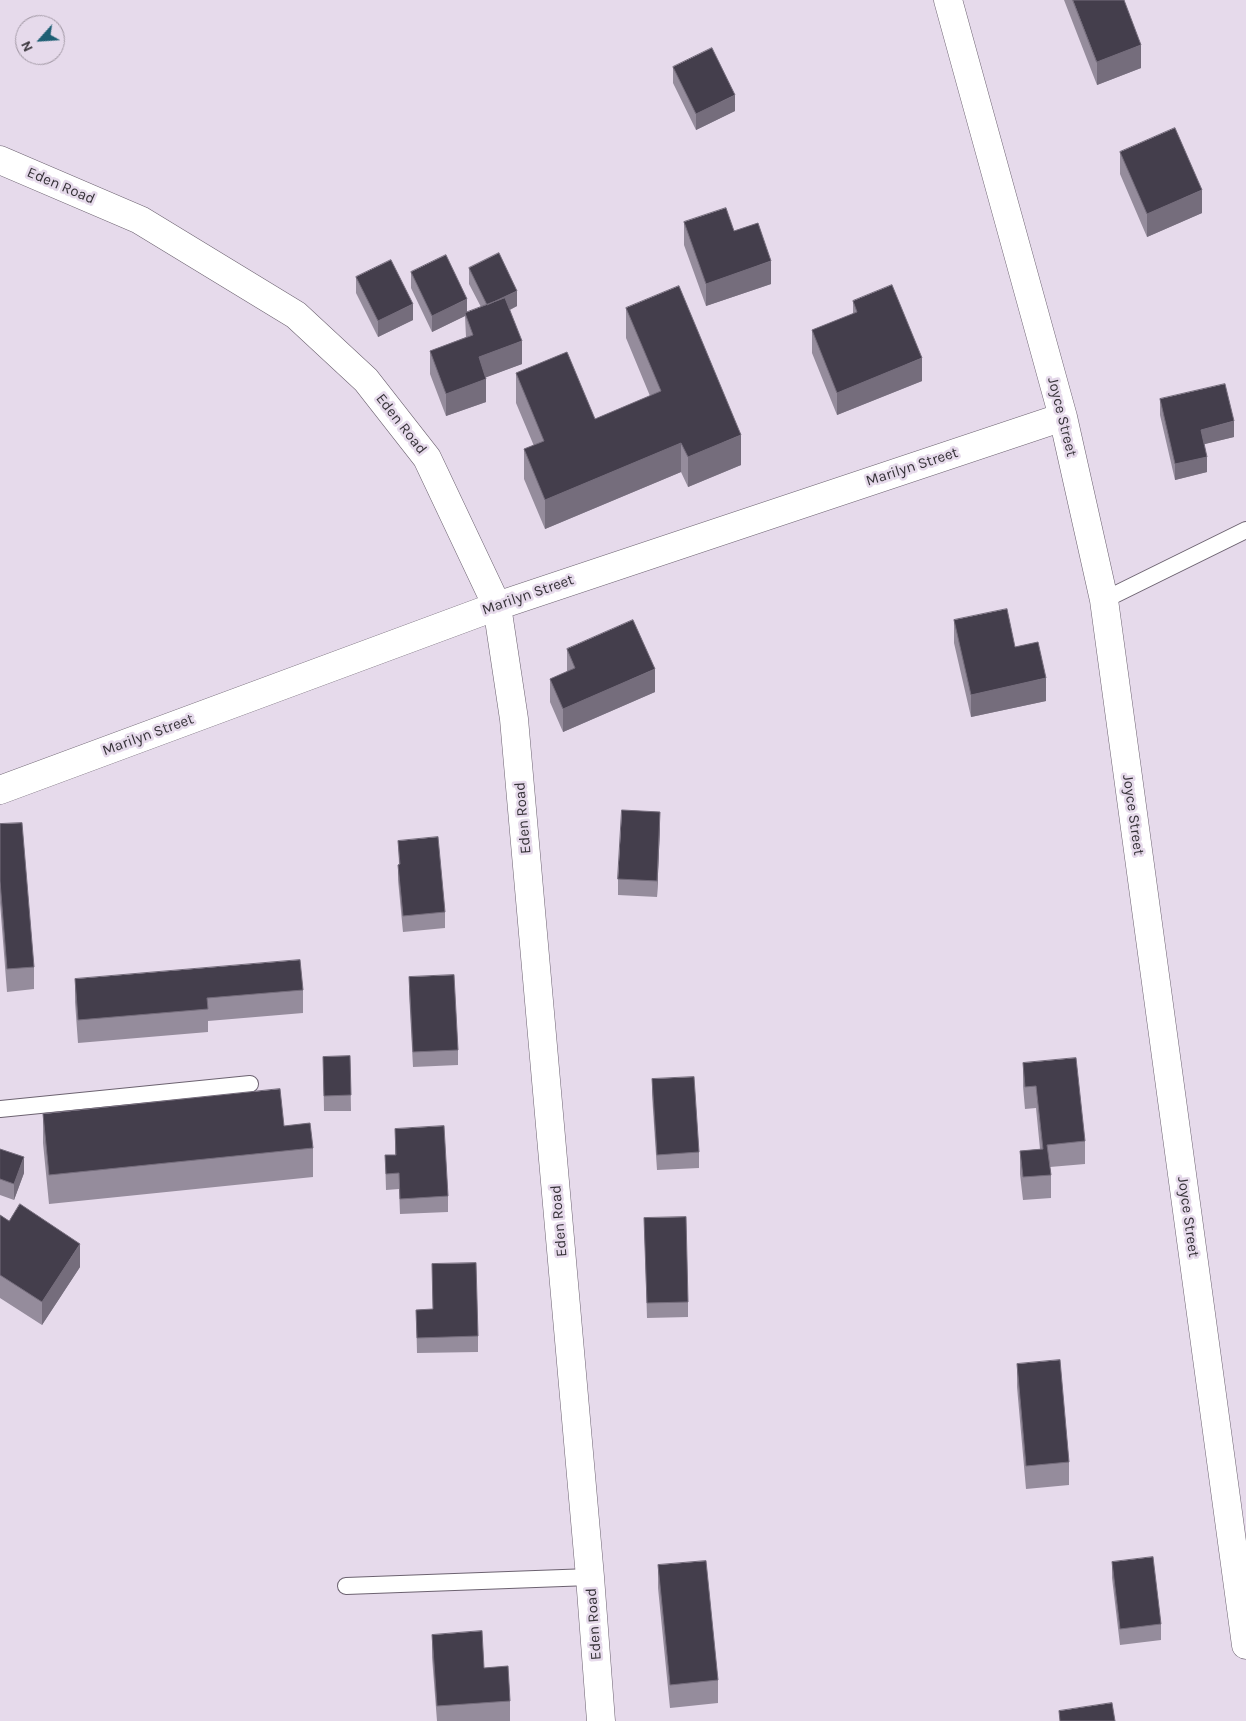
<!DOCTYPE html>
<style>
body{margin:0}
#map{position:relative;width:1246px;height:1721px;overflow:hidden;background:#e6daeb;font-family:Karla,sans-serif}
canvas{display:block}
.north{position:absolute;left:15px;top:15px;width:50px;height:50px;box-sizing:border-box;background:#e6daeb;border:1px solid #a097a3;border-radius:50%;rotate:244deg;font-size:14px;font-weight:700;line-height:20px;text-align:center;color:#363238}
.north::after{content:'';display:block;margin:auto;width:18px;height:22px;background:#1e5f74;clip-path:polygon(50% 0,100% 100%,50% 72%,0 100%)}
</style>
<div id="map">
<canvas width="1246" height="1721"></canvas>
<div class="north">N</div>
</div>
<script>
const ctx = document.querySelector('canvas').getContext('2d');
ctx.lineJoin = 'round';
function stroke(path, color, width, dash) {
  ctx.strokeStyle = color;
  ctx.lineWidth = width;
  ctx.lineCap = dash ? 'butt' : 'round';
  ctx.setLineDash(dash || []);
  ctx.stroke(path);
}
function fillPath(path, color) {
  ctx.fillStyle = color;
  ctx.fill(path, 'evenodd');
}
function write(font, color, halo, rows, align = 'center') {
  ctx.font = font + ' Karla,sans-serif';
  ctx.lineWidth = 5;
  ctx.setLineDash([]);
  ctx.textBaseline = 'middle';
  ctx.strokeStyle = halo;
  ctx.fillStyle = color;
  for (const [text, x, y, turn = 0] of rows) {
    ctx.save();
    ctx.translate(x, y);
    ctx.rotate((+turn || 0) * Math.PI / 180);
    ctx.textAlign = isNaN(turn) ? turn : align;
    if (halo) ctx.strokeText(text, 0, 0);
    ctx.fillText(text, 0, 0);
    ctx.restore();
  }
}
const service = new Path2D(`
 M1104,600L1246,530
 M0,1109L250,1084
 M346,1586L590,1577`);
const minor = new Path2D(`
 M948,0L1063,417L1104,600L1246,1645
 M0,160L140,220L296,315L366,380L427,458L497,606L514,719L590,1577L601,1721
 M0,790L497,606L1063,417`);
const wall = new Path2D(`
 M1064,0H1124L1141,68L1097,85Z
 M673,67L735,111L696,130L673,83Z
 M1120,152L1202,213L1147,237L1120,174Z
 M684,222L734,231L771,284L706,306L684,245Z
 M469,268L517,306L510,310L522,364L486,377V402L446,416L430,374V351L466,337L465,316L432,332L411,288V272L467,313L481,307L469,284Z
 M356,277L413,320L378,337L356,293Z
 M853,301L922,381L837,415L812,353V330L853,314Z
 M626,308L741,465L688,487L681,472L545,529L524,479V449L534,446L516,403V373L595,419L650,396L626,338Z
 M1160,399L1234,437L1204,444L1207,472L1175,480L1160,415Z
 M954,620L1015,647L1046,701L971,717L954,643Z
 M567,649L655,692L563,732L550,702V679L567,672Z
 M0,824L34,967V989L7,992L0,903Z
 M660,827L657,897L618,895V879Z
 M398,841L445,912V928L403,932L398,880V865L399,864Z
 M409,977L458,1050V1065L413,1067L409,993Z
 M75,979L303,990V1013L208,1021V1032L78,1043L75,1002Z
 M350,1056L351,1111H324L323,1057Z
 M1023,1063L1085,1141V1164L1050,1167L1051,1175V1198L1023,1200L1020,1174V1151L1040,1149L1036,1108L1025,1109L1023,1086Z
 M652,1079L699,1152V1168L657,1170L652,1095Z
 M43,1114L284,1126L313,1148V1177L49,1204L43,1143Z
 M395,1129L448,1196V1212L400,1214L399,1189L386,1190L385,1155H395Z
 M0,1149L24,1173L14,1200L0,1195Z
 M0,1215L80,1267L42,1325L0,1298Z
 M644,1218L688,1302V1317L647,1318Z
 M432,1264L478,1336V1352L417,1353L416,1310L433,1309Z
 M1017,1364L1069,1462V1485L1026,1489L1017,1387Z
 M1112,1562L1161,1624V1640L1120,1645L1112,1578Z
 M658,1565L718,1680V1703L670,1708L658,1588Z
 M432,1635L484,1668L510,1701V1721H437L432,1657Z`);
const shadedWall = new Path2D(`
 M1141,45V68L1097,85V62Z
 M735,95V111L696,130V114Z
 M1202,190V213L1147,237V214Z
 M771,261V284L706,306V284Z
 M517,291V306L487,321V305Z
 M467,299V315L465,313V316L432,332V316Z
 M413,304V320L378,337V321Z
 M522,341V364L479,380V357Z
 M922,358V381L837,415V393Z
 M486,379V402L446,416V394Z
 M1234,421V437L1201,445V430Z
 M741,435V465L688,487V457Z
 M681,443V472L545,529V500Z
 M1207,457V472L1175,480V464Z
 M655,669V692L563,732V709Z
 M1046,678V701L971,717V695Z
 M660,812V827L657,897V881Z
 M24,1157V1173L14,1200V1184Z
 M80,1244V1267L42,1325V1302Z`);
const building = new Path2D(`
 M1073,0H1124L1141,45L1097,62Z
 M712,48L735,95L696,114L673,67Z
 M1175,128L1202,190L1147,214L1120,152Z
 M726,208L734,231L758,223L771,261L706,284L684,222Z
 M499,253L517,291L487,305L469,268Z
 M446,255L467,299L432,316L411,272Z
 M391,260L413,304L378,321L356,277Z
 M892,285L922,358L837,393L812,330L857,312L853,301Z
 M679,286L741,435L688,457L681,443L545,500L524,449L544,441L516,373L567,352L595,419L661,391L626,308Z
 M505,298L522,341L479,357L486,379L446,394L430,351L473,335L465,313Z
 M1225,384L1234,421L1201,430L1207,457L1175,464L1160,399Z
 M1007,609L1015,647L1038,642L1046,678L971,695L954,620Z
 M633,620L655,669L563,709L550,679L575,668L567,649Z
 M622,810L660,812L657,881L618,879Z
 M22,823L34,967L7,969L0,881V824Z
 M438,837L445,912L403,916L398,865L400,864L398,841Z
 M300,960L303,990L207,998L208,1009L78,1020L75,979Z
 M454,975L458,1050L413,1052L409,977Z
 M350,1056L351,1095L324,1096L323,1057Z
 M1076,1058L1085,1141L1047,1145L1051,1175L1023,1177L1020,1151L1043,1149L1036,1086L1025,1087L1023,1063Z
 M694,1077L699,1152L657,1155L652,1079Z
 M280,1089L284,1126L310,1123L313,1148L49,1175L43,1114Z
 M444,1126L448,1196L400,1199L399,1173L386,1174L385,1155H396L395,1129Z
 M0,1149L24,1157L14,1184L0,1179Z
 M20,1204L80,1244L42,1302L0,1275V1215L9,1221Z
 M686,1217L688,1302L647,1303L644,1218Z
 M476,1263L478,1336L417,1338L416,1310L433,1309L432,1264Z
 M1060,1360L1069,1462L1026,1466L1017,1364Z
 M1153,1557L1161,1624L1120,1629L1112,1562Z
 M706,1561L718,1680L670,1685L658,1565Z
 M482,1631L484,1668L508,1666L510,1701L437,1706L432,1635Z
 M1112,1703L1115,1721H1060L1059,1711Z`);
const streetNames = [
 ["Eden Road",61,186,23],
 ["Joyce Street",1062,417,76],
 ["Eden Road",401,424,52],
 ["Marilyn Street",912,467,-18],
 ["Marilyn Street",528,595,-19],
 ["Marilyn Street",148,735,-20],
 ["Joyce Street",1133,815,82],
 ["Eden Road",523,818,-95],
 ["Joyce Street",1188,1217,82],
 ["Eden Road",559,1221,-95],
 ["Eden Road",594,1624,-94]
];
stroke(service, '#6c6270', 18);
stroke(minor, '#6c6270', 29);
stroke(service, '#fff', 16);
stroke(minor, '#fff', 28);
fillPath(wall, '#958c9c');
fillPath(shadedWall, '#756d7c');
fillPath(building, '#443e4c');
stroke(building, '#756d7c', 1);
write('15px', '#363238', '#e6daeb', streetNames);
</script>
